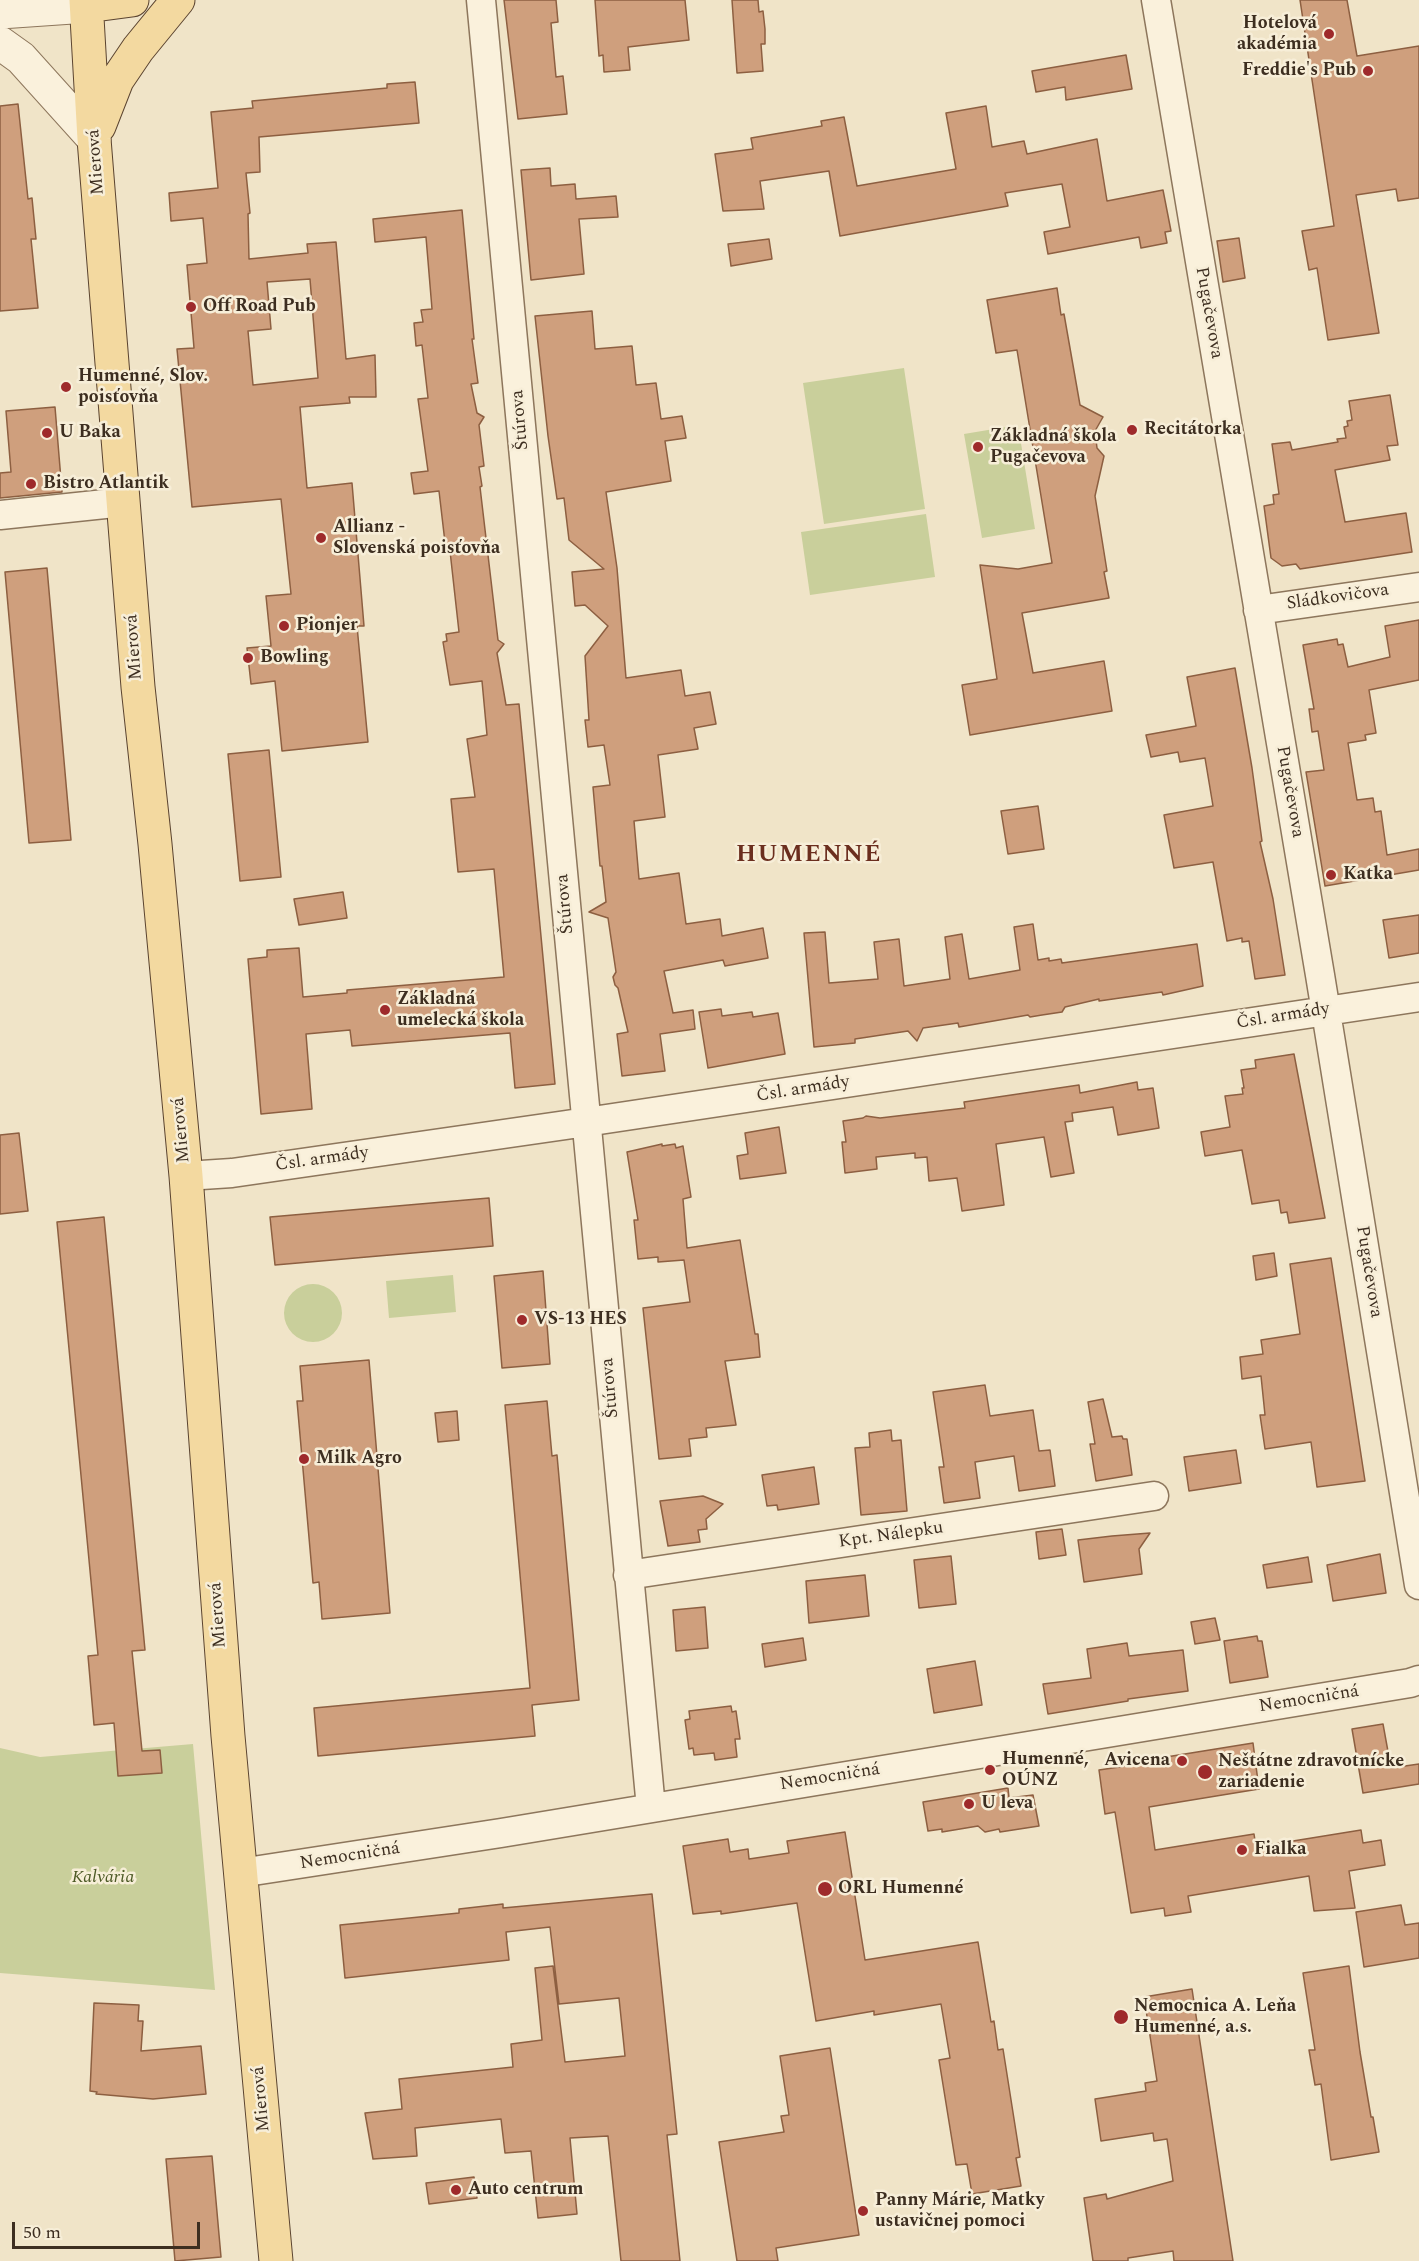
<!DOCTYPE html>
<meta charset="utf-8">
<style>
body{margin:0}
#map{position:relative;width:1419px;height:2261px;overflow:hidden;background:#f0e4c8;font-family:Spectral,serif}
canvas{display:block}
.scale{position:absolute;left:12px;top:2222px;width:188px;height:27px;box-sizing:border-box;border:3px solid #3d2e20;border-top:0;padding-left:8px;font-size:18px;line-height:21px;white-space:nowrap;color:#3d2e20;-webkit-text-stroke:4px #f7eed8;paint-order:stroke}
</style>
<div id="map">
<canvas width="1419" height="2261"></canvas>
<div class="scale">50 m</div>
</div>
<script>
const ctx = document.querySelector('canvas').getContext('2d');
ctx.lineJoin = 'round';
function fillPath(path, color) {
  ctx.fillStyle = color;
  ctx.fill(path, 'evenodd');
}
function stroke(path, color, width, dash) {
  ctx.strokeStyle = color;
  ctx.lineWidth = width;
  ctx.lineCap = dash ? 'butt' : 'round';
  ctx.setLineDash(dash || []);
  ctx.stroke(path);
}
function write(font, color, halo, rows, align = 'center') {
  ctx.font = font + ' Spectral,serif';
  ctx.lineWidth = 5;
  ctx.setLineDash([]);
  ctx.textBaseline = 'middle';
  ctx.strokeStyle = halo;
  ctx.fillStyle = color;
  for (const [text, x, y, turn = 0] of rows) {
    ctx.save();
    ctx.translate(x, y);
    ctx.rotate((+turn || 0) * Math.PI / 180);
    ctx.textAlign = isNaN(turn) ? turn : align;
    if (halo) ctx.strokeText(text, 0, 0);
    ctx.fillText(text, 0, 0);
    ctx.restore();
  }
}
const green = new Path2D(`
 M904,368L925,509L824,524L803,383Z
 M1018,425L1035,529L982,538L964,434Z
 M926,514L935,577L810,595L801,532Z
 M453,1275L456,1312L389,1318L386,1281Z
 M284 1313a29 29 0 1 1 58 0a29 29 0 1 1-58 0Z
 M193,1744L215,1990L0,1973V1748L40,1757Z`);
const building = new Path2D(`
 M504,0H556L558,22L551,23L556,77L563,76L567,114L518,119Z
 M595,0H685L689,40L628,47L630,70L604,72L603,55L599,56Z
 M732,0H758L759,12L763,11L765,29V44H761L763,71L737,73Z
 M1300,0H1347L1357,56L1419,46V198L1398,201L1396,189L1356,195L1379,333L1328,340L1317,268L1309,270L1302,231L1334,226Z
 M1126,55L1132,89L1066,100L1065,87L1036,92L1032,71Z
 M415,82L419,123L259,137L260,172L246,173L250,213L248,214L249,259L308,253L307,244L336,242L346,359L375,355L376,397H349L350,403L300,407L307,488L352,483L364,626H357L368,742L282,751L275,681L251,684L247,648L271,646L266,596L291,594L281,499L192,507L177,349L194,348L187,265L207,263L203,218L171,221L169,193L218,188L211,112L253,108L252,101L387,88V84ZM310,279L318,378L253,385L248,331L271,329L267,282Z
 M18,104L28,199L32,198L36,239H31L38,308L0,311V106Z
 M986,106L992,147L1024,141L1027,154L1097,139L1107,201L1163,190L1171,231L1165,232L1167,243L1141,248L1139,237L1048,254L1044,232L1070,227L1062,184L1005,193L1008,206L840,236L829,171L760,181L764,209L723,211L715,154L753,149L751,138L822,126L821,121L844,117L857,186L956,169L946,113Z
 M550,168L551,186L575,184L576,199L616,196L618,217L579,219L584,274L531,280L521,170Z
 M462,210L474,339H472L478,383L471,384L477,413L484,417L479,425L484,466L479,467L482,486L480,487L498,640L504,644L497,653L506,705L519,704L555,1084L515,1088L510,1033L352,1046L350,1030L306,1034L312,1109L261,1114L248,959L267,957V950L299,948L303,997L347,993V990L504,977L494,869L458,872L451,799L475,797L467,739L487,735L482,681L450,685L443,642L447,641L446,634L459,632L450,551H446L439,491L414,494L411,473L428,471L418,399L428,398L422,345L416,346L414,323L423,322L421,310L432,309L426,237L375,242L373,219Z
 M1239,238L1245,278L1223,282L1217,241Z
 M769,239L772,259L731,266L728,244Z
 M1057,288L1061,315L1064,314L1080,405L1103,417L1095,431L1097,448L1104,456L1095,496L1107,571L1104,572L1109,598L1022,613L1033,673L1104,661L1112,711L970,735L962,685L997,679L980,565L1018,569L1052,563L1017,350L996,353L987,300Z
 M592,311L595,349L632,346L636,385L656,383L661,419L682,416L686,438L665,441L671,481L606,492L617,568L626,678L681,670L685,696L710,692L716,724L694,728L698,749L658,755L665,817L634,821L639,879L679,873L686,924L720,919L722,936L763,928L768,958L725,966L723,960L664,971L673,1013L693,1010L695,1029L660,1034L665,1071L622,1076L617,1034L628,1032L618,988L615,985L613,977L616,972L608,918L589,912L606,902L602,866H600L593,787L610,785L604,745L588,747L585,720H589L585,656L608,626L585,605L575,606L572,572L604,569L569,540L564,498L557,499L548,436L535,316Z
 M1390,395L1398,445L1387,446L1390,460L1335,470L1345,522L1406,513L1412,552L1300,569L1296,564L1282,566L1271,558L1264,506L1274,504L1273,495L1279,494L1272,444L1290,442L1292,450L1338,442L1337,439L1346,438L1344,427L1348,426L1347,421L1352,420L1349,401Z
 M55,407L62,492L0,498V473L11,472L6,411Z
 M47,568L71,840L29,843L5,572Z
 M1419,620V680L1369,690L1376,733L1365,735L1366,740L1348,743L1357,800L1373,798L1375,812L1381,811L1387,855L1419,849V870L1325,886L1306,772L1324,770L1318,731L1312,732L1309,709H1314L1303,645L1337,639L1338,645L1343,644L1348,667L1390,657L1385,626Z
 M1235,668L1252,768L1262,841L1260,842L1273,899L1285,975L1255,979L1249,941L1242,942V938L1227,941L1213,862L1174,868L1164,815L1213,806L1205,758L1180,762L1178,752L1151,757L1146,735L1196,726L1187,677Z
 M269,750L281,877L240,881L228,754Z
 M1038,806L1044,849L1008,854L1001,811Z
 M343,892L347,918L299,925L294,899Z
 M1419,915V953L1389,958L1383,920Z
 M1033,924L1038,960L1049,958V961L1061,959L1062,963L1197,944L1203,986L1163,995L1162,992L1099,1001V999L1065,1007L1062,1012L1042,1015L1030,1017L1028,1015L959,1027L958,1023L923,1028L917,1041L908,1031L855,1039V1043L814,1047L804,933L825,932L829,983L878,979L874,942L899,939L904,986L950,979L945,937L962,934L969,979L1020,970L1014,927Z
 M721,1009L722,1016L752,1012L753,1017L778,1013L785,1054L708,1068L699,1012Z
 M1294,1054L1325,1218L1289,1223L1287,1212L1281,1213L1279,1200L1252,1204L1242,1150L1205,1156L1201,1132L1230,1127L1225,1096L1243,1094L1242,1088H1244L1241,1070L1256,1068L1255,1060Z
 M1137,1082L1138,1090L1153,1088L1159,1128L1118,1135L1113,1107L1072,1113L1073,1121L1065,1122L1074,1173L1051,1177L1044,1137L996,1144L1004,1205L962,1211L957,1178L929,1181L927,1157L915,1158V1153L876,1157L877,1169L845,1173L842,1142H846L843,1121L863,1118L866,1116L880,1118L965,1108L964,1102L1079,1085L1080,1093Z
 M779,1127L786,1173L740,1179L737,1156L748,1154L745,1133Z
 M19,1133L28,1211L0,1214V1135Z
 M662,1144V1146L675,1144L676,1148L683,1146L691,1197L683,1199L687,1248L740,1240L755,1334H758L760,1357L725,1361L736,1425L706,1428L707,1437L689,1439L691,1456L659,1459L643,1308L690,1302L684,1260L658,1262V1257L638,1259L634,1220H638L627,1152Z
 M489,1198L493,1246L275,1265L270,1217Z
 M104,1217L145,1650L132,1651L142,1751L160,1750L162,1773L118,1776L114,1723L94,1725L88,1656L98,1655L57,1222Z
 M1274,1253L1277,1276L1256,1280L1253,1256Z
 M1331,1258L1365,1481L1317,1487L1311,1442L1265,1449L1260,1415H1265L1261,1376L1242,1379L1240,1357L1263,1354L1261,1340L1300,1334L1290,1264Z
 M543,1271L550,1364L502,1368L494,1276Z
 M369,1360L390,1613L322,1619L319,1582L313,1583L297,1401H303L300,1366Z
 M985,1385L990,1416L1033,1410L1039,1451L1050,1450L1055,1486L1019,1491L1014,1456L975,1462L980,1498L944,1503L939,1467H944L933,1392Z
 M1103,1399L1112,1437L1122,1436L1123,1439H1127L1132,1475L1096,1481L1090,1444H1095L1088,1402Z
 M547,1401L552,1456L557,1455L579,1700L532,1705L535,1736L318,1756L314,1708L530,1688L505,1405Z
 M457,1411L459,1440L438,1442L435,1413Z
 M891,1430L892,1441L901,1440L907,1511L861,1515L855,1448L870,1447L869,1433Z
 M1236,1450L1241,1483L1189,1491L1184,1457Z
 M814,1467L819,1504L778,1510L777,1505L767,1506L762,1475Z
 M703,1496L723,1504L706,1519L707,1529L698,1530L700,1542L668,1546L660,1501Z
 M1062,1529L1066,1555L1039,1559L1036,1532Z
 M1150,1533L1139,1549L1142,1574L1084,1582L1078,1540L1112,1536Z
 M1380,1554L1386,1593L1333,1601L1327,1565Z
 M951,1556L956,1604L919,1608L914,1560Z
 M1308,1557L1312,1582L1267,1588L1263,1565Z
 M865,1575L869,1616L809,1623L806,1581Z
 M705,1607L708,1648L676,1651L673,1610Z
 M1215,1618L1220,1640L1195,1644L1191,1622Z
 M1257,1636L1258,1641H1262L1268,1677L1230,1683L1224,1641Z
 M803,1638L806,1660L765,1667L762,1644Z
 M1127,1643L1129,1656L1183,1650L1188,1691L1128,1699V1701L1048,1714L1043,1684L1091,1678L1087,1649Z
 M975,1661L982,1705L934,1713L927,1669Z
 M731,1706L732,1712L736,1711L740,1739H735L737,1757L715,1760L714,1753L694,1755L693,1748L689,1749L685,1720L690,1719L689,1711Z
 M1383,1724L1391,1768L1419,1764V1784L1363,1793L1352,1729Z
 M1253,1743L1259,1789L1149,1807L1155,1850L1254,1834L1256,1847L1361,1830L1363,1843L1381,1840L1385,1865L1349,1871L1355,1908L1314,1911L1309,1876L1188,1896L1191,1912L1165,1916L1164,1908L1131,1913L1115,1812L1105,1814L1099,1770L1160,1761V1758Z
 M1008,1788L1009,1798L1033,1795L1039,1826L1000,1832L999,1829L985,1832L978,1826L942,1832V1829L928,1831L923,1802Z
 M845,1832L865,1960L978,1942L991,2022L994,2021L998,2050L1003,2049L1020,2157L1016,2158L1021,2186L972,2194L967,2164L956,2165L939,2060L950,2058L941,2004L874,2015V2011L816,2021L797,1903L721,1914V1911L693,1914L683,1846L728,1839L730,1852L748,1849L749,1859L789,1853L787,1841Z
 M652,1894L677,2134L667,2135L680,2261H621L608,2136L570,2138L577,2214L538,2218L531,2151L505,2153L501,2119L415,2128L417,2156L373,2159L365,2113L402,2109L399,2079L513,2067L511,2044L542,2040L535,1968L553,1966L565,2062L625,2056L619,1998L559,2004L550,1927L506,1932L509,1960L345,1978L340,1925L459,1913V1909L503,1904V1908Z
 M1401,1905L1405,1925L1419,1923V1958L1364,1967L1356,1912Z
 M1349,1966L1360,2052L1371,2117H1373L1379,2152L1331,2160L1321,2084L1315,2085L1309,2050H1315L1303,1973Z
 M1192,1989L1233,2261H1174L1173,2251L1128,2258V2261H1093L1084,2198L1106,2194L1107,2199L1173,2181L1167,2139L1154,2141L1153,2133L1101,2141L1095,2099L1146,2091L1145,2083L1157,2081L1144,1997Z
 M94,2003L139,2005L138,2021H143L141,2051L201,2046L206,2094L153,2099L96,2094L97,2092L90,2091Z
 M830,2048L859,2235L776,2248L778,2261H737L719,2142L784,2132L781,2116L789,2115L780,2056Z
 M212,2156L221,2257L175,2261L166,2159Z
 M474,2177L477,2198L429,2204L426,2183Z`);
const minor = new Path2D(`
 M481,0L651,1808
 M1156,0L1320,975L1419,1585
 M0,515L124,502
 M1258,610L1419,587
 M186,1176L232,1173L566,1125L1419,997
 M628,1575L1154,1496
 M240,1873L501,1833L1410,1683L1419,1680`);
const tertiary = new Path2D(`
 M0,12L87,6
 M0,43L21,58L94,139`);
const primary = new Path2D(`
 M86,0L94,139L138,687L155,844L186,1176L228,1736L276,2261
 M87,6L132,0
 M99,126L117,80L138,49L178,0`);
const markers = [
 [1329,34,6,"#9e2a2b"],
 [1368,71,6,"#9e2a2b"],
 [191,307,6,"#9e2a2b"],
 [66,387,6,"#9e2a2b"],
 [1132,430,6,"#9e2a2b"],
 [47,433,6,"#9e2a2b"],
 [978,447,6,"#9e2a2b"],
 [31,484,6,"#9e2a2b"],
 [321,538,6,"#9e2a2b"],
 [284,626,6,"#9e2a2b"],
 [248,658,6,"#9e2a2b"],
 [1331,875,6,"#9e2a2b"],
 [385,1010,6,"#9e2a2b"],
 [522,1320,6,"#9e2a2b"],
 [304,1459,6,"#9e2a2b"],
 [1182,1761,6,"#9e2a2b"],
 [990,1770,6,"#9e2a2b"],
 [1205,1772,8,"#9e2a2b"],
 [969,1804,6,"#9e2a2b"],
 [1242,1850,6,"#9e2a2b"],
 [825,1889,8,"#9e2a2b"],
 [1121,2017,8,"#9e2a2b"],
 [456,2190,6,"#9e2a2b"],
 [863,2211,6,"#9e2a2b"]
];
const poiNames = [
 ["Hotelová",1317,24,"right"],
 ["akadémia",1317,45,"right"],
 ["Freddie's Pub",1356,71,"right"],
 ["Off Road Pub",203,307],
 ["Humenné, Slov.",78,377],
 ["poisťovňa",78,398],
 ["Recitátorka",1144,430],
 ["U Baka",59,433],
 ["Základná škola",990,437],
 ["Pugačevova",990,458],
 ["Bistro Atlantik",43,484],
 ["Allianz -",333,528],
 ["Slovenská poisťovňa",333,549],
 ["Pionjer",296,626],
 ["Bowling",260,658],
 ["Katka",1343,875],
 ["Základná",397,1000],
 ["umelecká škola",397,1021],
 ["VS-13 HES",534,1320],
 ["Milk Agro",316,1459],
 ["Humenné,",1002,1760],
 ["OÚNZ",1002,1781],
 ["Avicena",1170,1761,"right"],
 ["Neštátne zdravotnícke",1218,1762],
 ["zariadenie",1218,1783],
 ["U leva",981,1804],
 ["Fialka",1254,1850],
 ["ORL Humenné",838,1889],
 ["Nemocnica A. Leňa",1134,2007],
 ["Humenné, a.s.",1134,2028],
 ["Auto centrum",468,2190],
 ["Panny Márie, Matky",875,2201],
 ["ustavičnej pomoci",875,2222]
];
const streetNames = [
 ["Mierová",97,162,-94],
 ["Pugačevova",1208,313,80],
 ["Štúrova",521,420,-95],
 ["Sládkovičova",1338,598,-8],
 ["Mierová",135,647,-94],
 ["Pugačevova",1289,792,80],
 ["Štúrova",566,904,-95],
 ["Čsl. armády",1283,1017,-9],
 ["Čsl. armády",803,1090,-9],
 ["Mierová",182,1130,-95],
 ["Čsl. armády",322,1160,-8],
 ["Pugačevova",1368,1272,81],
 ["Štúrova",611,1388,-95],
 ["Kpt. Nálepku",891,1536,-8],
 ["Mierová",219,1615,-94],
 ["Nemocničná",1309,1700,-9],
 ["Nemocničná",830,1778,-9],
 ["Nemocničná",350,1857,-9],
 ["Mierová",262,2099,-95]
];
const parkNames = [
 ["Kalvária",103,1878]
];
const districtNames = [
 ["HUMENNÉ",809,856]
];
fillPath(green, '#c9cf9b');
fillPath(building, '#cf9f7d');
stroke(building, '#8d5f41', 1.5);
stroke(minor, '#8d765c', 31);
stroke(tertiary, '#8d765c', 35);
stroke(primary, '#5b4430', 35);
stroke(minor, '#faf1dc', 28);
stroke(tertiary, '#faf1dc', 33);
stroke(primary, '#f3d9a0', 33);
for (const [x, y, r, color] of markers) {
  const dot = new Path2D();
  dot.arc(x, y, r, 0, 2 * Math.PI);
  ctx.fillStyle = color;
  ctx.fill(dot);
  stroke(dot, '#f7eed8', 2);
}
write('bold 18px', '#3d2e20', '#f7eed8', poiNames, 'left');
write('18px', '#3d2e20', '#f7eed8', streetNames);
write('italic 18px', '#4d5a26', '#f7eed8', parkNames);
ctx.letterSpacing = '1.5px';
write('bold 24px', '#6b2e1e', '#f7eed8', districtNames);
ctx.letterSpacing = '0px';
</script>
